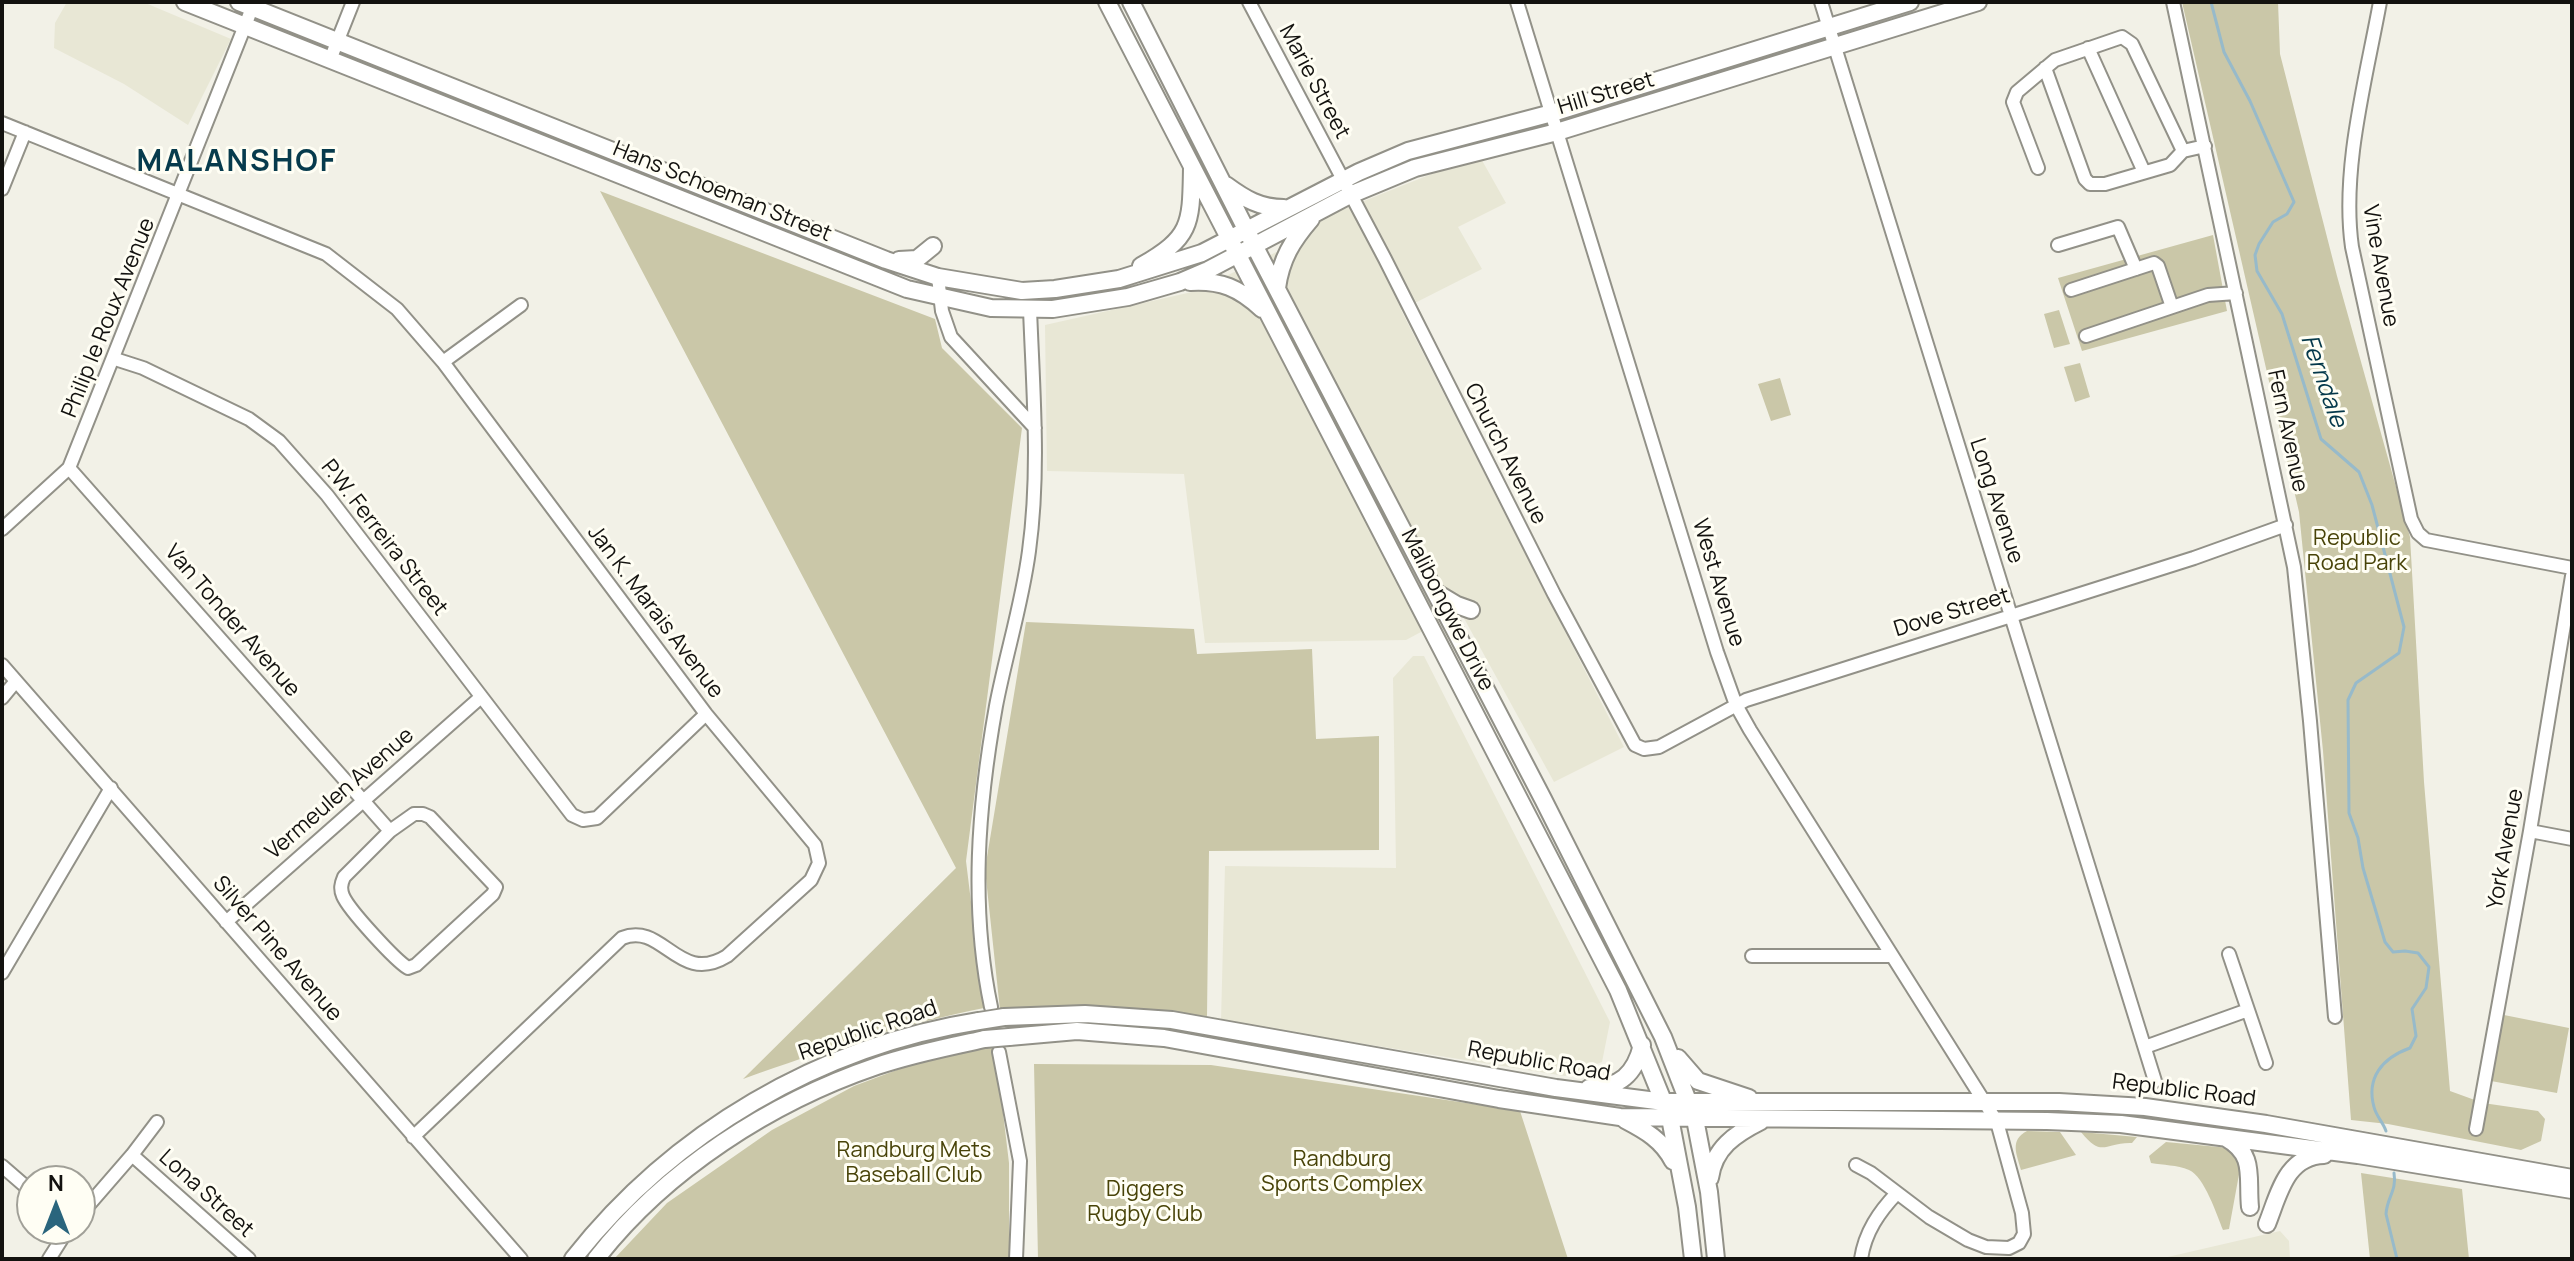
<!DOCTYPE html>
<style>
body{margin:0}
#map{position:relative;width:2574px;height:1261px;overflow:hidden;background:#f2f1e7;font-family:Manrope,sans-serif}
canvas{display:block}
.frame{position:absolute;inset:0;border:4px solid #13120f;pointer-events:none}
.north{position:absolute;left:16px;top:1165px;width:80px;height:80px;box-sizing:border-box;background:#fffef4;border:2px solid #a1a098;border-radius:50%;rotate:0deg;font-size:22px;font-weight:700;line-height:32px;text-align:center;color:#13120f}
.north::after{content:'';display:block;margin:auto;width:28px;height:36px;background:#2a657d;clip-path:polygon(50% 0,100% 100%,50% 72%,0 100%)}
</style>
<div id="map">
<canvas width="2574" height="1261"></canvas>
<div class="frame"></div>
<div class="north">N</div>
</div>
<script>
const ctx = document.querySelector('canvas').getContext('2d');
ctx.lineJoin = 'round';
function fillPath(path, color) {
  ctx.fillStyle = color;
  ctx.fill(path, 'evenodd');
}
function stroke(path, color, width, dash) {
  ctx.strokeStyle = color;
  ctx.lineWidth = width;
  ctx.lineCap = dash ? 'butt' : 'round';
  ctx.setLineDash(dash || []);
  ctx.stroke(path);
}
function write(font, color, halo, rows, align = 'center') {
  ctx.font = font + ' Manrope,sans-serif';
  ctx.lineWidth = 6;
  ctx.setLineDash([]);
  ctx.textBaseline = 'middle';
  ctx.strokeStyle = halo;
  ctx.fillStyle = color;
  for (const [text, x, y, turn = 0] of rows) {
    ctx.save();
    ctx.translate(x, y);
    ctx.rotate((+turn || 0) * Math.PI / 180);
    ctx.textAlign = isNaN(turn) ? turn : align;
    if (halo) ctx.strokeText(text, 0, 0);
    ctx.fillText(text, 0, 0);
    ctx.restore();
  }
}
const built = new Path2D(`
 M67,2H143L231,39L188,125L124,84L54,48L55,23Z
 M1479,155L1506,203L1458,227L1482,269L1401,310L1624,747L1554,782L1460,611L1406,640L1205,643L1184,474L1047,471L1045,325L1192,292L1304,239L1324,217Z
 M1413,656H1424L1610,1022L1602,1062L1565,1076L1221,1021L1225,866L1396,868L1393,678Z
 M2280,1231L2289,1241L2290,1259H2159Z`);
const green = new Path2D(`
 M2182,2H2278L2280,54L2337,276L2410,537L2424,782L2450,1091L2483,1103L2538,1111L2545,1119L2541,1141L2521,1150L2388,1124L2351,1120L2323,751L2299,512Z
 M600,191L935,319L942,348L1022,428L966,861L984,1008C899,1025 824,1050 743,1079L956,868Z
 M2213,235L2227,311L2082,351L2058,278Z
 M2059,310L2070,344L2054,348L2044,314Z
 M2080,363L2090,397L2075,402L2064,367Z
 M1780,378L1791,415L1771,421L1758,384Z
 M1026,622L1194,629L1197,654L1312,649L1316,739L1379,736V850L1209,851L1207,1016L1000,1010L985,869Z
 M2504,1015L2569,1028L2557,1093L2491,1081Z
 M995,1046L1009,1163V1259H614L667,1203L772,1130L854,1086L921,1061Z
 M1034,1064L1211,1065L1520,1111L1568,1259H1038Z
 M2027,1131L2060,1132L2076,1155L2021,1170C2017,1155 2009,1140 2027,1131Z
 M2081,1132L2137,1137L2132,1143C2104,1142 2103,1159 2081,1132Z
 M2166,1142L2229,1148L2238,1159L2240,1169L2229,1229L2223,1230C2217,1215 2204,1176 2189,1170C2177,1165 2163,1165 2151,1163L2149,1156Z
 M2361,1173L2462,1189L2469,1259H2370Z`);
const stream = new Path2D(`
 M2211,2L2224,52L2250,101L2294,202L2287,214L2273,222L2259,244L2255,255L2257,271L2282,314L2321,439L2359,472L2372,505L2404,627L2399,653L2356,683L2348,700L2349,813L2358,838L2363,868L2385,942L2393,952L2405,951L2418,953L2429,967L2426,988L2412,1009L2416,1036L2410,1048C2382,1058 2366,1078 2374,1107C2376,1116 2383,1122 2386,1131
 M2394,1173C2397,1191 2387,1197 2386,1214L2397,1259`);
const street = new Path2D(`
 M1249,2L1385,259L1554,594L1635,745L1644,749L1659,747L1746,700L2194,558L2286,525
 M1517,2L1717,652L1736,705L1750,730L1997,1122L2022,1213L2024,1234L2019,1243L2009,1248L1986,1247L1968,1240L1929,1217L1871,1173L1856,1165
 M1821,2L2155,1081
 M2173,2L2294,567L2310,721L2335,1017
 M2380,2C2366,79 2341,170 2352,247L2411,519L2418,533L2426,540L2572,568
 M2088,48L2144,172
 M330,60L353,2
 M2045,68L2085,179L2090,184H2105L2170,165L2183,151L2205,146
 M2,123L326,254L397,309L443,362L706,714L815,845L819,863L811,880L727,956C678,986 663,921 622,938L413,1137
 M2038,168L2013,102L2017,92L2055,60L2122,37L2132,44L2183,151
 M2,189L25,132
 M2058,245L2118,227L2136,269
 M938,277L942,311L951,337L1035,428
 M2071,290L2154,263L2158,266L2172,307
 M2086,336L2208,295L2236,293
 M115,359L143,368L249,419L279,441L327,495L572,815L583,820L597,818L706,714
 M443,362L521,305
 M69,468L390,831
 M2,529L69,468L252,8
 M2,665L521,1259
 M2,698L16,681
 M414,814H423L430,817L496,887L493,894L416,965L408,968C395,960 349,910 343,896C340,889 341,884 344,877L390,831Z
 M2530,831L2572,839
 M226,922L481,697
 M2229,954L2266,1063
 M1752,956H1891
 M2,973L111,788
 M991,1007C970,907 978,806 996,706C1006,654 1022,604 1029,551C1040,470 1033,390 1030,309
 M2145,1047L2248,1010
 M999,1052L1020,1161L1016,1259
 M2476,1129L2530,831L2572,576
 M132,1155L249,1259
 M2,1166L32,1192
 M80,1215L132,1155L157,1122
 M49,1259L68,1229
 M1861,1259C1865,1232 1879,1212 1897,1193`);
const secondary = new Path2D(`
 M185,2L907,289L991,308L1053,309L1128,297L1180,282L1208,270L1350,195L1415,168L1557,132L1978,2
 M239,2L886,260L938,277L1022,291L1055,289L1119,279L1202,253L1359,172L1408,151L1552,113L1910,2
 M1107,2L1618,990L1670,1118L1687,1207L1693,1259
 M1131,2L1254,245L1543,799L1663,1037L1695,1119L1709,1192L1716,1259
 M1226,185C1245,199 1260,208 1284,208
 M899,260L917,259L933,246
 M1141,266C1192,237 1191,224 1192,168
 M1190,282C1221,280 1239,288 1262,309
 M1277,288C1281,259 1292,241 1311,219
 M1437,593L1457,605L1471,610
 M1004,1017L1085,1014L1172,1020L1556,1088L1664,1102H2059L2145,1107L2266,1124L2572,1178
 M1009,1037L1077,1031L1164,1038L1499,1099L1620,1117L2047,1121L2121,1124L2358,1155L2572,1190
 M1678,1058L1698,1081L1749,1098
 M1589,1088C1620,1088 1635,1074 1642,1045
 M1625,1120C1646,1131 1662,1140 1673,1161
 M2226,1138C2256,1155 2247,1177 2250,1207
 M1710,1178C1714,1148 1735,1134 1761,1121
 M2267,1224C2279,1194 2286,1156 2324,1155
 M573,1259C673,1132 820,1046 979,1021
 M596,1259C665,1170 771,1102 877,1066C912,1054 948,1047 985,1039`);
const secondaryBridge = new Path2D(`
 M979,1021L1004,1017
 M985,1039L1009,1037`);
const streetNames = [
 ["Marie Street",1314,82,62],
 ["Hill Street",1606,94,-17],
 ["Hans Schoeman Street",722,192,22],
 ["Vine Avenue",2380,266,80],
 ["Philip le Roux Avenue",109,318,-68],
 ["Fern Avenue",2287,431,78],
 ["Church Avenue",1505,454,63],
 ["Long Avenue",1996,501,72],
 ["P.W. Ferreira Street",384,538,52],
 ["West Avenue",1718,583,73],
 ["Malibongwe Drive",1447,610,63],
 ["Jan K. Marais Avenue",655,612,53],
 ["Dove Street",1952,613,-17],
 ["Van Tonder Avenue",232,621,49],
 ["Vermeulen Avenue",340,794,-41],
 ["York Avenue",2506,849,-80],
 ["Silver Pine Avenue",277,949,49],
 ["Republic Road",868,1031,-19],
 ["Republic Road",1539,1062,10],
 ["Republic Road",2184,1091,7],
 ["Lona Street",206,1194,42]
];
const parkNames = [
 ["Republic",2357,539],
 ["Road Park",2357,564],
 ["Randburg Mets",914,1151],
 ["Baseball Club",914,1176],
 ["Randburg",1342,1160],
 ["Sports Complex",1342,1185],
 ["Diggers",1145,1190],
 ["Rugby Club",1145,1215]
];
const waterNames = [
 ["Ferndale",2323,381,71]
];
const districtNames = [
 ["MALANSHOF",237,163]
];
fillPath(built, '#e8e7d5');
fillPath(green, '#cac7a8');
stroke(stream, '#97baca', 3);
stroke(street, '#929188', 16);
stroke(secondary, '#929188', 20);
stroke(street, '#fff', 12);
stroke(secondary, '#fff', 16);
stroke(secondaryBridge, '#929188', 20, []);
stroke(secondaryBridge, '#fff', 16);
write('22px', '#13120f', '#fffef4', streetNames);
write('22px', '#484308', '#fffef4', parkNames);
write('italic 24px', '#04384a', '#fffef4', waterNames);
ctx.letterSpacing = '2px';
write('bold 30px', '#073b4d', '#fffef4', districtNames);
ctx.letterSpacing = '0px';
</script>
